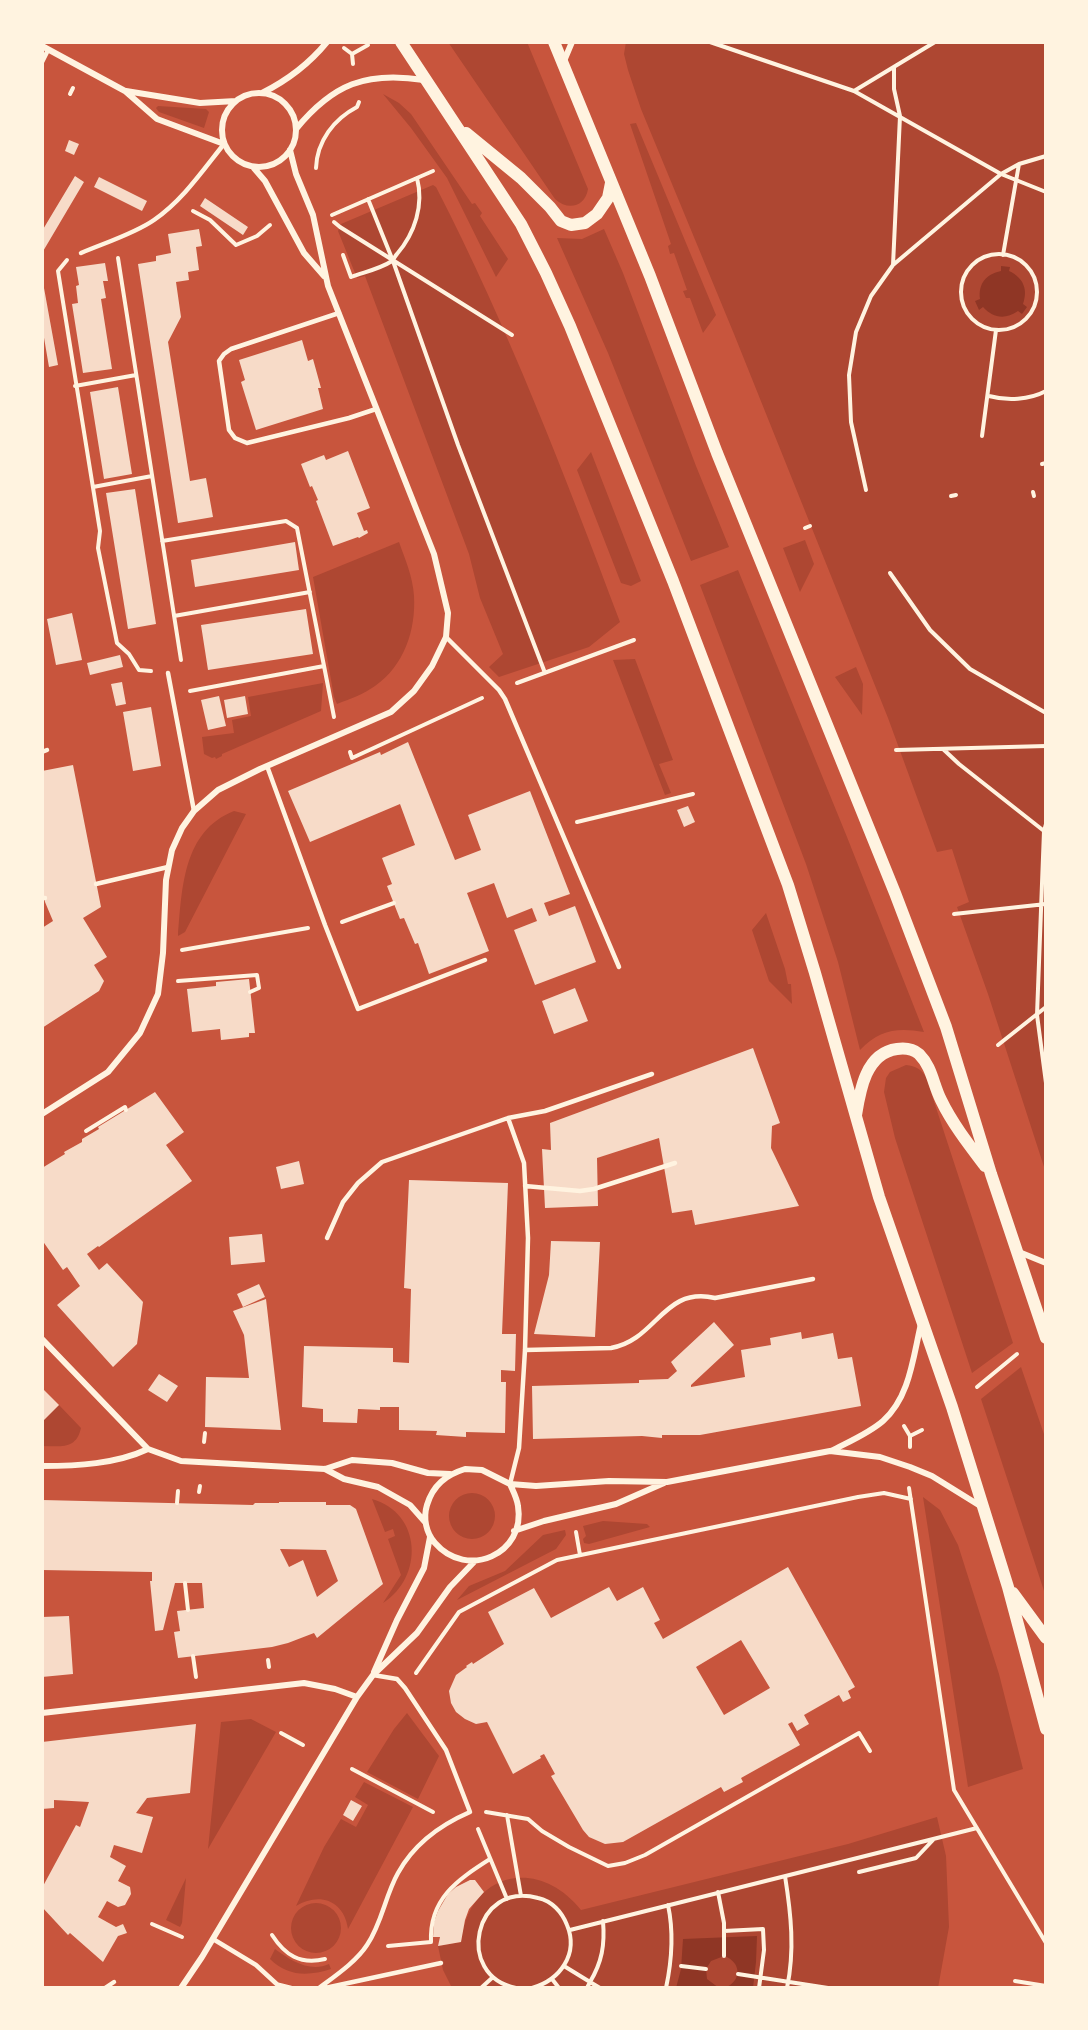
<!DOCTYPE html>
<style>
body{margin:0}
#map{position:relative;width:1088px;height:2030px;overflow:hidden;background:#c8553d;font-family:Ubuntu,sans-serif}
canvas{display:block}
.frame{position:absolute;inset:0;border:44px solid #fff3e0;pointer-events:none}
</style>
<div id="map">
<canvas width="1088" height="2030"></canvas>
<div class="frame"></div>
</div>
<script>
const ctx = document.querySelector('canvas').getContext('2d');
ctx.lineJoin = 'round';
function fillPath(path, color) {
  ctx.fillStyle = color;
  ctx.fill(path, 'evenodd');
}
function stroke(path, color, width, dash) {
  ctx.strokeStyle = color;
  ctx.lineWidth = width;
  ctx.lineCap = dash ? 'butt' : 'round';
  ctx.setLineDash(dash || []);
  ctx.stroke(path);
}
const green = new Path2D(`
 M448,42H527L588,189C585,207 568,211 555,199Z
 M626,42H1046V1173L988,994L957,907L969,902L952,849L937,852L888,718L734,334L641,109L628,70L624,54Z
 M383,94L399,103L411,114L472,204L475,203L482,213L480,216L508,259L496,277L447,178L411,128Z
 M158,106L206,109L209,112L204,128L159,112L156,108Z
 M636,123L716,315L703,333L690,298H686L683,291L687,290L674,253L670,254L668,246L671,244L630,124Z
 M433,185L436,187C508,327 565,475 620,622L589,647L499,677L489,667L503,654L480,598L469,554L365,276L357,278L338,231L341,224Z
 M604,229L623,273L696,466L729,547L691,561L608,353L557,238L582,239Z
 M591,452L641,581L631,586L621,583L577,470Z
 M805,540L814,564L800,592L783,548Z
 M399,542C405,559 413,577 414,596C416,630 404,666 375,686C364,694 350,699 337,704L334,697L313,577Z
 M738,570L847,837L924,1032C897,1027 879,1030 860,1050L838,962L806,864L700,585Z
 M635,659L673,760L659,764L671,793L665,795L613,660Z
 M856,667L863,684L862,715L835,677Z
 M323,683L321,711L222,754V756L216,759L215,757L212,758L204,754L202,737L234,733L232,720L251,716L248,697Z
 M234,811L246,814L185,932L178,936C182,888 183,831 234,811Z
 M766,913L785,969L788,984H791L792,1004L769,981L752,930Z
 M906,1065C916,1066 921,1069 926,1077L1013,1343L972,1373L895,1138L884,1092L886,1078L890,1072Z
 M1021,1367L1046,1440V1597L981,1399Z
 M59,1405L81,1428C76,1450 61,1446 42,1446V1422Z
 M449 1516a23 23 0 1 1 46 0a23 23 0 1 1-46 0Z
 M923,1497L940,1510L958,1545L999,1674L1023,1769L968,1787Z
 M372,1499C422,1513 424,1577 383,1603L401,1575L388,1539L395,1536L393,1529L385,1532Z
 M603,1521L647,1524L650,1527L589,1544L584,1543L583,1539L586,1536L583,1526Z
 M565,1530L566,1535L556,1549L457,1600L469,1586L505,1571L543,1535Z
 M407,1713L439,1756L418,1799L367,1772L394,1729Z
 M251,1719L276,1732L208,1849L221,1722Z
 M364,1782L413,1807L348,1929C344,1900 319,1892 296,1906L324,1847L341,1819L356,1827L368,1805L355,1797Z
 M937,1817L946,1856L949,1927L938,1988H452L443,1970L438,1946L461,1942C469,1872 538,1856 581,1910L848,1844Z
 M186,1878L182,1923L180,1927L166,1920Z
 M291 1928a25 25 0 1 1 50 0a25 25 0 1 1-50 0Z
 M275,1949C290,1960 310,1973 329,1964L331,1969C309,1976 288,1977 270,1959Z`);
const water = new Path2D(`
 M1001,266L1010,267L1009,271C1024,278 1028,290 1023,304L1027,307L1022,314L1018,311C1005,320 993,318 983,307L979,310L975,301L980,299C978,284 986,274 1001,271Z
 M757,1936L756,1962L753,1988H724C742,1982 742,1962 724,1956L711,1961L706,1969L707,1979L719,1988H676L681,1969L683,1939Z`);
const building = new Path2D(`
 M69,140L79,144L74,155L65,151Z
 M75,176L84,182L42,253V231Z
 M99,177L147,201L142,211L94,187Z
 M205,198L248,227L243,235L200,206Z
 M199,229L202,246L196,247L199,270L188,272L189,280L176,282L181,317L168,342L190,481L206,478L213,517L178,523L138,264L156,261V256L171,253L168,234Z
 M105,263L108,281H103L106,298L101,299L112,369L83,373L72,304L78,303L76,286L79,285L76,267Z
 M42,277L58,365L49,367L42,326Z
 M302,340L308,361L313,359L321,388H318L323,409L256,430L241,382L245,380L239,360Z
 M118,387L132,474L104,479L90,392Z
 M348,451L370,508L357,513L364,531L367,530L368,533L359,538L358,537L333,546L316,501L318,500L312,486L310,487L301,464L324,455L326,460Z
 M135,489L156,624L128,629L106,493Z
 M295,542L299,570L195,587L191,560Z
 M306,609L313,654L208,670L201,625Z
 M72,613L82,660L56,665L47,619Z
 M120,655L123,667L90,675L87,663Z
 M122,682L126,704L116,706L111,684Z
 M219,696L226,726L208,730L201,700Z
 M245,696L248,714L227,718L224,700Z
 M151,707L161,766L133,771L123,712Z
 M408,742L455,860L481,850L468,815L530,791L570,894L544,903L549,916L575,906L596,962L535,985L514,930L537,921L532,908L507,918L494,883L467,893L489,951L429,974L418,943L415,944L404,918L400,919L387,886L392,884L382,858L415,845L400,804L310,842L288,791L380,752L381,755Z
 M73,765L101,907L83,918L107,957L94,965L104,981L99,991L42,1028V928L53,921L45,902L42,886V771Z
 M688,806L695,822L684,827L677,810Z
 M249,979L255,1033H249V1037L221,1040L220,1029L192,1032L187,989L216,986V982Z
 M575,988L588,1021L554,1034L542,1001Z
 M753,1048L780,1123L772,1126L771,1148L799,1206L695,1225L692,1210L672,1213L659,1138L597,1158L598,1206L545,1208L542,1149L551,1150L550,1123Z
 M155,1092L184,1132L166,1145L192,1181L99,1247L98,1246L87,1254L99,1270L107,1263L143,1302L137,1344L113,1367L57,1305L80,1286L67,1267L63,1270L42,1240V1168L65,1154L64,1152L82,1142V1139L99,1129L98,1127Z
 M299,1161L304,1184L281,1189L276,1167Z
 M409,1180L508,1183L502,1334H516L515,1371L501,1370V1382H506L505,1433L466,1432V1437L436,1435L437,1431L399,1430V1407H380V1410L358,1409L357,1423L323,1422V1409L302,1407L304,1346L393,1348V1362L409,1363L411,1289L404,1288Z
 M262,1234L265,1262L231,1265L229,1237Z
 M551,1241L600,1242L595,1337L534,1334L549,1275Z
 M259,1284L265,1297L243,1307L237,1294Z
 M266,1299L281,1430L205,1427L206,1377L249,1378L244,1335L233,1311Z
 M714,1322L734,1345L691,1385V1387L745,1377L741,1350L771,1345L770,1338L801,1332L802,1339L833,1333L838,1359L852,1357L861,1406L700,1435H662V1438L642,1436L533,1439L532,1386L639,1383V1380L668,1379L677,1371L671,1362Z
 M159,1374L178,1386L167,1402L148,1390Z
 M42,1388L59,1405L42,1422Z
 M42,1500L253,1505L255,1503H279V1502H326V1505H350L356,1509L383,1584L317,1638L314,1633L288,1643L272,1647L178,1658L174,1632L180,1631L177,1611L204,1608L202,1583H175L163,1630L155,1631L150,1581H152V1572L42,1570ZM280,1549L326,1550L338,1581L317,1597L303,1560L289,1567Z
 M788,1567L855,1687L848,1691L851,1698L843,1702L839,1695L804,1715L809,1724L797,1731L792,1722L788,1724L800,1745L741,1778L743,1782L724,1792L721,1787L623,1842L605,1844L589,1837L583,1830L551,1776L555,1774L544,1754L540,1756L541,1758L513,1774L487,1722L476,1724L465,1719L456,1712L451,1703L449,1691L456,1675L467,1667L466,1666L472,1662L473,1664L504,1644L488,1612L534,1588L551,1618L609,1587L617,1601L643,1587L660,1620L654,1623L663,1639ZM741,1640L770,1688L724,1715L696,1667Z
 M69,1616L73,1674L42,1677V1617Z
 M196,1724L190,1793L147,1798L136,1813L153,1817L142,1853L114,1845L110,1857L126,1866L118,1881L130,1887L131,1894L125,1905L118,1907L107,1901L98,1917L116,1927L123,1924L127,1933L118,1936L103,1962L70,1933L68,1935L42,1907V1888L76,1825L80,1827L89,1802L54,1800V1808L42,1809V1742Z
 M351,1800L362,1806L353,1821L343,1815Z
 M470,1880H475L484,1892L469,1909L465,1920L461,1942L438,1946L440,1937H433L434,1922L438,1911L448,1894L456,1887Z`);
const path = new Path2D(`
 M710,42L854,91L1001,174L1046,192
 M344,48L352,54L353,64
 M352,54L368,45
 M854,91L935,42
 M70,94L73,88
 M316,168C317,141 334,119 357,107L359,102
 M368,199L393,261L458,445L545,673
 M193,211L210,220L236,245L257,236L270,225
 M332,215L433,171
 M334,222L340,227L512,335
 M961 292a38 38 0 1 1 76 0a38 38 0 1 1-76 0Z
 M343,255L351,277C364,272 380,269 392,261C394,259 395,256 397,254C415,233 424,205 417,178
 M1003,255L1019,164
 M118,258L181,660
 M67,260L58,271L100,531L98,548L117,643L129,654L139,670L151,671
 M893,265L900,116L894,89V67
 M75,386L136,375
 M989,396C1007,401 1029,400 1046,391
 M982,436L996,330
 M1042,464L1046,463
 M93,487L152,476
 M866,490L851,422L849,375L856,332L871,296L893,265L1001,174L1019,164L1046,156
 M1033,492L1034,496
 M951,496L956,495
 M805,528L810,526
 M162,541L286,521L297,528L334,717
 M890,573L930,630L970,669L1046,713
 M174,616L310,592
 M517,683L634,640
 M190,691L324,666
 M943,749L959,764L1044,831
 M896,750L1046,746
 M350,752L352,758L482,698
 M577,822L693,794
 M1046,824L1044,831L1037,1015L1046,1083
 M954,914L1046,904
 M342,922L394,903
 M182,950L308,928
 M178,981L257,975L259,988L250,992
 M998,1045L1046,1007
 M86,1131L125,1107L126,1110
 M977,1387L1017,1354
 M904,1426L910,1436V1447
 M910,1436L922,1430
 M204,1442L205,1433
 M909,1488L954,1790L1046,1943
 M199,1492L200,1486
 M177,1503L178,1491
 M576,1532L580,1555
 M185,1583L188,1610
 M193,1656L196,1677
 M268,1660L269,1667
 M416,1673L459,1612L557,1560L858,1497L884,1493L911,1499
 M281,1733L303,1745
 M352,1769L433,1812
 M486,1812L528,1819L542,1831L569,1847L608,1866L625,1863L645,1855L859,1733L870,1751
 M507,1815L521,1896
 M478,1829L507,1899
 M859,1872L916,1858L933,1840
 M785,1876C791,1914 795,1950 787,1988
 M718,1892L724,1923V1956
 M152,1924L182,1937
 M570,1930L977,1828
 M724,1931L763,1929L764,1950L759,1988
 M272,1935C285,1955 300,1965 325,1959
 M388,1946L431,1942C429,1899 457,1880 490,1859
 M564,1966L590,1982C602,1962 605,1945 603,1921
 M681,1966L706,1969
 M738,1974L828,1988
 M552,1979L559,1988
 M1015,1981L1046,1986
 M481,1988L493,1977
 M516,1988C454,1976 474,1880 538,1898C552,1901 562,1912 567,1925C579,1954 560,1980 532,1988
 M587,1988L590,1982L600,1988
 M666,1988C672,1960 674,1933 668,1905`);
const service = new Path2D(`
 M42,62L48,50
 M81,253C104,243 134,234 154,220C183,200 203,170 224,144
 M339,313L231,349L224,354L219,361L229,430L235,438L247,443L349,418L376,409
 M446,637L499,690L505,699L619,967
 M168,673L194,811
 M42,752L47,750
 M267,766L325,925L358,1009L485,960
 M96,884L168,867
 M42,898H45
 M508,1118L524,1163L528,1238L525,1350L519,1448L510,1484
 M525,1186L580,1191L594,1189L675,1163
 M327,1238L343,1202L358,1183L382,1162L508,1118L545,1111L652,1074
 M525,1350L611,1348C657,1340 663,1286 715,1298L813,1279
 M213,1939L256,1965L281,1988
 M279,1985L291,1988
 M105,1988L114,1982
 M319,1988C335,1976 356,1962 367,1945C382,1923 385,1896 398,1873C414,1844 440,1825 470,1812L446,1750L405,1688L397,1679L373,1675
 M325,1988L441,1963`);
const minor = new Path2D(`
 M42,46L125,91L157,119L224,144
 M564,61L572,42
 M126,91L200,103L236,101
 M262,93C288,80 309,64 327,42
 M222 130a37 37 0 1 1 74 0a37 37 0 1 1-74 0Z
 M296,129C333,84 366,71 424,80
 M253,167L265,181L304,253L324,276
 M42,1114L108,1072L140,1033L158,994L163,953L166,880L172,850L182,828L194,811L218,790L260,769L391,712L414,691L432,666L446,637L448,613L434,554L328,286L313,215L296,174L290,150
 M1019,1252L1046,1263
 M42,1339L148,1449L181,1461L325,1469L352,1460L392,1463L428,1473L450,1474
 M831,1451C848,1442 868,1434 883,1421C910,1397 913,1357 921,1324
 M42,1466C77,1466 116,1464 148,1449
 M325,1469L344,1479L378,1487L410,1505L425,1522
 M465,1469L482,1470L510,1484C513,1491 517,1498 518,1506C526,1554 467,1580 435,1543C426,1533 423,1518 427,1505C433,1485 446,1475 465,1469Z
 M510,1484L536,1486L609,1481L667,1482L830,1451L880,1457L910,1467L932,1476L982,1507
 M514,1531L544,1521L616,1504L664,1483
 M374,1672L397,1620L424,1568L430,1537
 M42,1713L304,1683L335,1689L357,1697
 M181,1988L202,1957L357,1697L373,1675L417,1633L450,1587L474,1562`);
const secondary = new Path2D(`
 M401,42L521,224L546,273L570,326L673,581L788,885L815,973L879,1197L952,1407L1008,1587L1046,1729
 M554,42L650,276L717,453L895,893L946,1027L991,1174L1046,1338
 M466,133L521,178L550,207L561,221L571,225L585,223L597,214L608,198L611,183
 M856,1115C860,1090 866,1053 897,1049C904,1048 913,1049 919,1054C932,1067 933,1084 941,1100C952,1123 969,1145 985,1166
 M1013,1593L1046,1638`);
fillPath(green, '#ae4732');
fillPath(water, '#8f3625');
fillPath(building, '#f7dbc8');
stroke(path, '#fff3e0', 4);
stroke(service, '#fff3e0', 4.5);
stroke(minor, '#fff3e0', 6);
stroke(secondary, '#fff3e0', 12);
</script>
